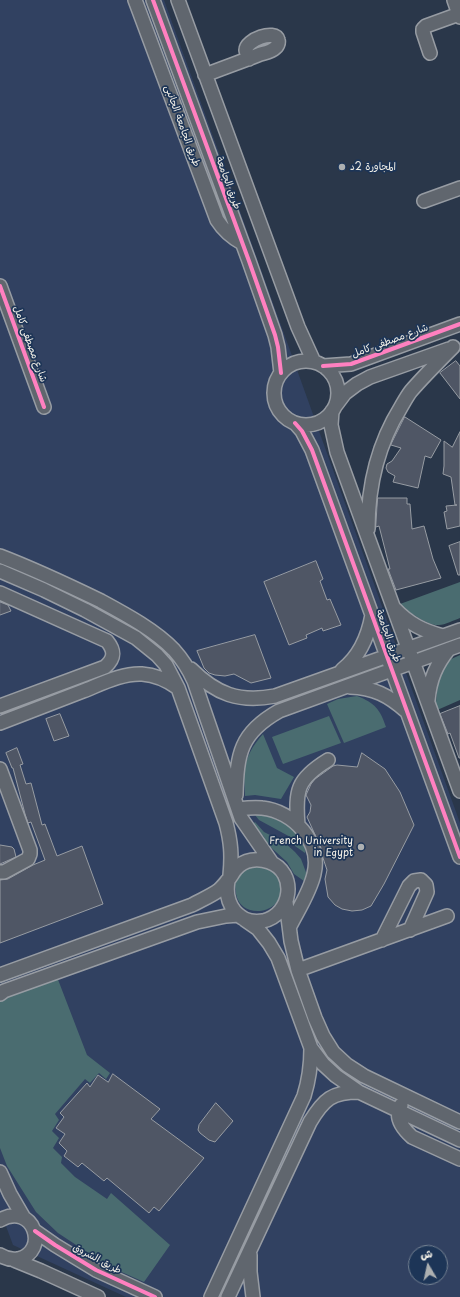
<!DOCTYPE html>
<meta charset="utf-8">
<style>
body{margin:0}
#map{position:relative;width:460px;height:1297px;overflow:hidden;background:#2a374a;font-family:"Playpen Sans","Playpen Sans Arabic",sans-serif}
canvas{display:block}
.north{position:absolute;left:408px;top:1245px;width:40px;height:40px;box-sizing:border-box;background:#1d3557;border:1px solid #738091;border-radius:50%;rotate:351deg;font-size:11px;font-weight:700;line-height:16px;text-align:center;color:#f4f1e8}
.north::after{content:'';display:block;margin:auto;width:14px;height:18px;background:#adb0b1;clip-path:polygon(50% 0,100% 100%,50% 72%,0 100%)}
</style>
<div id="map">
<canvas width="460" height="1297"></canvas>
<div class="north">ش</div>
</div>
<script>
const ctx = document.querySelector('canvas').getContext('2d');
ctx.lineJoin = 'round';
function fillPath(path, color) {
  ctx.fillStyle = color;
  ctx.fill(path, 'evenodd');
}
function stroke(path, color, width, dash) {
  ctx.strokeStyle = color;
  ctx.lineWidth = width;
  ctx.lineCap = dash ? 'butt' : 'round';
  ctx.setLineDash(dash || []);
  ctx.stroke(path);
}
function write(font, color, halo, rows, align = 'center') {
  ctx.font = font + ' "Playpen Sans","Playpen Sans Arabic",sans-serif';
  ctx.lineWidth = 3.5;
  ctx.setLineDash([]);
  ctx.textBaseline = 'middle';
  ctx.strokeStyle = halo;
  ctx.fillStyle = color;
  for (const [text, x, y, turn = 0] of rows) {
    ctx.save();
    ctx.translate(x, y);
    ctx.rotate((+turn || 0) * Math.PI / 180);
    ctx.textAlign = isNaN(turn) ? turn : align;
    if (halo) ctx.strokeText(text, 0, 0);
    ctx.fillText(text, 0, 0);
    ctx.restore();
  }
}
const built = new Path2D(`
 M0,0H164L460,823V1297H126L13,1245L0,1210ZM416,1253H440V1277H416Z`);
const green = new Path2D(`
 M460,582V618C454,620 445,625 439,625C428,626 407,611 400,604Z
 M460,655V700L435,711L439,674L449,660Z
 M357,696C375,703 380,709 386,727L344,743L327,704L338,699Z
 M329,716L341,743L283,764L272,737Z
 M263,734L277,768L294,777L281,799L255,795L245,796C245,788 244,781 244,774C245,758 253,745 263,734Z
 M250,809L272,810L306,839L305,853L295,846L294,839L259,820Z
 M255,822L264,832L284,842L295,852L301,859L307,875L304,881L294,874L287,862L265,842L264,837L253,824Z
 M259,865C271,870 279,873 281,887C284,914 241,921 236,894C236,891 235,887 235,885C236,879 241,873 244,869Z
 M57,977L87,1055L110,1073L106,1079L99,1073L90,1083L85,1079L55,1114L59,1120L52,1131L59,1138L53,1148L62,1157L61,1163L75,1177L107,1199L111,1193L170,1245L144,1282L108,1266L58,1233L36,1212L7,1166L0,1148V997Z`);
const building = new Path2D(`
 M456,361L460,366V399L440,373Z
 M405,417L441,440L431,458L425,456L418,488L393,482L395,476L388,472L386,468L387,464L392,461L401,448L391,445Z
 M460,432V526L447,529L444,512L447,511L446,506L457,505H455L451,477L443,474L444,466V441L452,447Z
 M378,498H407V504H410L412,529L424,526L433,559L441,578L396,590L388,569H390L379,526L376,527Z
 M460,542V575H458L449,546Z
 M316,561L323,579L320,581L327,600L330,599L341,625L323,631L322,628L306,635L307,638L289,645L264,582Z
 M0,602L8,605L11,611L0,615Z
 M255,635L271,678L251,683L234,674L225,676L215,675L209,673L204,668L197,651Z
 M460,706V758H459L450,733L448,734L440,714Z
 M60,714L69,736L54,741L46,719Z
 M17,748L23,764L20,765L26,784L31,783L42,825L45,824L57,856L82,846L103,904L0,943V880L8,879L33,865L45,860L31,822L28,823L25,814L13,768H12L6,753Z
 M362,753L385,769L400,792L414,825L384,884L371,906L362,910L352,911L342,909L335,905L328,897L325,879L327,870L323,858L321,848L307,817L310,812L311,805L306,795L311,784L315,779L333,766L337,765L357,767Z
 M0,845L12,847L14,849L16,857L0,864Z
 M113,1074L160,1109L151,1119L204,1158L159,1211L154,1207L149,1213L107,1178L104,1181L82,1163L78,1167L64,1156L67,1151L59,1143L65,1134L56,1128L64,1117L60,1113L87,1083L90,1087L98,1075L108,1082Z
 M216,1103L233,1121L215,1142L209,1140L200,1133L198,1130L199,1125Z`);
const minor = new Path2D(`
 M135,0L217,220C224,231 231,237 242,243
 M153,0L249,261L275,335L278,347L281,373
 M178,0L298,327L314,362
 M454,0L460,17
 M430,53L423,32V29L426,26L459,14
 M205,75C223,68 240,62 258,55C263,53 271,52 275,48C277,47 279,43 278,40C275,29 246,40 246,50C246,52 248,56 249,59
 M424,201L460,188
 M0,286L44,407
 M274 393a32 32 0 1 1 64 0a32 32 0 1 1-64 0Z
 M323,366L351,364L460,324
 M336,405L345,393L357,384L370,377L449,349
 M332,411L331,425L337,452L460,791
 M295,423L302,431L312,450L460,857
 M368,529C368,486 378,444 401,407C404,402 407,396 411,391C424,376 439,361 453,347
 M0,556C34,569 68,585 101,601C125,614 155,630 174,650C183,660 189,670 194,681L241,818L272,863
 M0,571L44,590L85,610L136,638L157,655L166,665L178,688L226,823C231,842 232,855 230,875
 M0,593L107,641C115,651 115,658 105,667L0,706
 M395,609C409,624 424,631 443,636
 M191,669C216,694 239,703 275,696L460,630
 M342,670C360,656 368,637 372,615
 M350,687C374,688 388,695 406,711
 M428,700C430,679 436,665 449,649
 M0,723C28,712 55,702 83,691C101,684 122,673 142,674C156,675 167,680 178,688
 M0,769L30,850V854L28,859L4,872H0
 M236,795C237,754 240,733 279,711L460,645
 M238,809C246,808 254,807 262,808C293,811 322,842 314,874C310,892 298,910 290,926
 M298,825C295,790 297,779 328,760
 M286,902L291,941L298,970L315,1018L323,1036L333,1052L347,1065L364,1076L460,1122
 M245,920L258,929L269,943L278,958L311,1048L323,1064L336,1076L359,1092L460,1140
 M382,940L409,886L414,881L421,880L426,885L427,892L410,930
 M298,970L447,916
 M0,975L192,905C201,900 211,896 219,890C221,888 225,884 227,881C231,878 232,873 236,869C244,859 258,858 269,862C298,872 292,915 263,921C238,925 224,904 228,881
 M0,994L4,991L197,922L226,916L239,915
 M401,1105C394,1118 403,1129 412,1137L460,1159
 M0,1172L10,1194L24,1218
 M0,1220C34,1201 50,1252 18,1259C11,1260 6,1259 0,1255
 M35,1231L55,1245L96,1270L155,1297
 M250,1255V1272L253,1297
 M14,1260L41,1271L98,1297
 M211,1297L304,1096C309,1080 311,1065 311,1048
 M228,1297L310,1122C324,1099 332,1092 359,1092`);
const cycleway = new Path2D(`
 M153,0L249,261L275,335L278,347L281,373
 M0,286L44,407
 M323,366L351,364L460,324
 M295,423L302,431L312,450L460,857
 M35,1231L55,1245L96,1270L155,1297`);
const markers = [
 [342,167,4,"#adb0b1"],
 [361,847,4,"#adb0b1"]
];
const streetNames = [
 ["طريق الجامعة الجانبى",182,126,70],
 ["طريق الجامعة",228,183,70],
 ["شارع مصطفى كامل",390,341,-20],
 ["شارع مصطفى كامل",30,344,70],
 ["طريق الجامعة",388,636,70],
 ["طريق الشروق",97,1259,28]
];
const poiNames = [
 ["المجاورة 2د",350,167],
 ["French University",353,841,"right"],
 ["in Egypt",353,853,"right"]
];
fillPath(built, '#314161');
fillPath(green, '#4a6c70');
fillPath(building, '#4f5665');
stroke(building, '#979ca3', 1);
stroke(minor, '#979ca3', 16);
stroke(minor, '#60666e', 13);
stroke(cycleway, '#ff80c0', 4);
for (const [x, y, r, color] of markers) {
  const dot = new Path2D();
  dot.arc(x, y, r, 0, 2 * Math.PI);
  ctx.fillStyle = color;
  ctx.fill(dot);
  stroke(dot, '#1d3557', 1.5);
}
write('10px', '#f4f1e8', '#1d3557', streetNames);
write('10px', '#f4f1e8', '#1d3557', poiNames, 'left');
</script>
